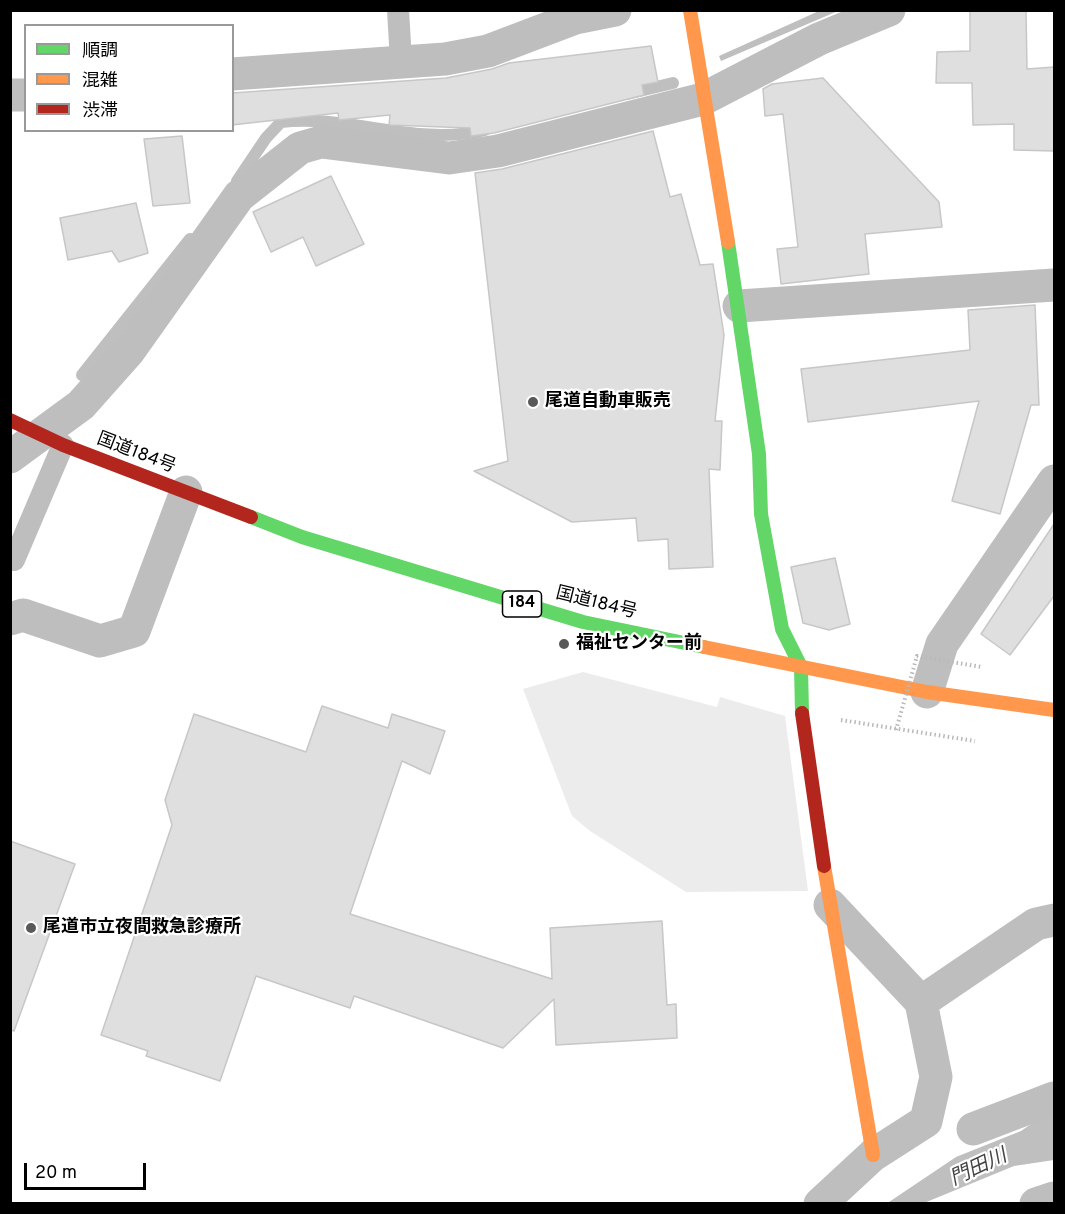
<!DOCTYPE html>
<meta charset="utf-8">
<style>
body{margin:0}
#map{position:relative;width:1065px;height:1214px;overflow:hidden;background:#fff;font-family:Overpass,"Noto Sans JP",sans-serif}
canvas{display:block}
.frame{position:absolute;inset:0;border:12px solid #000;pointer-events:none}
.legend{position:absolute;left:24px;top:24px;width:210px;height:108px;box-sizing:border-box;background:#fff;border:2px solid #999;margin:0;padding:8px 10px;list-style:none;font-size:18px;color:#000}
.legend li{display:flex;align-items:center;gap:12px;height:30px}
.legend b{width:30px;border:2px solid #999}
.scale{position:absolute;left:24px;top:1163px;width:122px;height:27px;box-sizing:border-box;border:3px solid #000;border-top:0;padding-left:8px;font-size:18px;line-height:21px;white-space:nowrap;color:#000;-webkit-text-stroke:4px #fff;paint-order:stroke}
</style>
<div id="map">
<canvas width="1065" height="1214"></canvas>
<div class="frame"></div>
<ul class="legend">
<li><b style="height:8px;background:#63d668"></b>順調</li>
<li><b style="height:8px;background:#ff974d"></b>混雑</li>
<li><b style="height:8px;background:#b3261e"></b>渋滞</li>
</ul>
<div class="scale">20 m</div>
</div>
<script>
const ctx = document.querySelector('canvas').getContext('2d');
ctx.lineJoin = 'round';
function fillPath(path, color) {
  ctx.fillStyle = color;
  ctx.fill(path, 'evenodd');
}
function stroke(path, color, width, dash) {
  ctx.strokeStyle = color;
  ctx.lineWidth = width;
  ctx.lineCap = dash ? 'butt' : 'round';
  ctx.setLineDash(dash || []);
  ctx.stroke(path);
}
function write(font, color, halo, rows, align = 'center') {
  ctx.font = font + ' Overpass,"Noto Sans JP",sans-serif';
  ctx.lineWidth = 4.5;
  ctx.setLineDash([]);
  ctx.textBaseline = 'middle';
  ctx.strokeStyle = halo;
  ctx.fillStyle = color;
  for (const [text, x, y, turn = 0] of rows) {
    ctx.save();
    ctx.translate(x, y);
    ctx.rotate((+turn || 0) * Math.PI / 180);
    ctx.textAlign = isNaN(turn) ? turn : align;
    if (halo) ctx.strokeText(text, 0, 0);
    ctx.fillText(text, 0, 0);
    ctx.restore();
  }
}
const green = new Path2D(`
 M583,672L717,707L720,697L785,716L808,891L686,892L590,831L572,816L523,689Z`);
const water = new Path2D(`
 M819,11H838L721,61L719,56Z
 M1054,1112V1160L1014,1166L924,1203L886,1204L956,1157L1021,1131L1043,1116Z`);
const stream = new Path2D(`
 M627,94L673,83
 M237,181L266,138L281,122C349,114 417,147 485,130
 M82,375L190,239`);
const building = new Path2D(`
 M970,10H1026L1027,69L1054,67V151L1014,150V124L973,125L972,83H936L937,52L970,51Z
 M651,46L658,82L642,85L644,95L494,133L471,136L470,128L389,125L390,115L339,120L338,113L232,125V93L446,78L492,69L509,63Z
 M823,78L939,202L942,227L865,234L869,274L781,284L777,249L798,247L783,114L765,116L763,89L772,84Z
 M653,131L670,197L681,194L700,265L713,264L720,309L724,335L715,421H722L720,470L709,469L713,567L669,569L668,539L638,541L636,518L572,522L474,471L508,461L475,173L502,169Z
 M182,136L190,203L153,206L144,139Z
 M331,176L364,244L316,266L303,237L271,252L253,212Z
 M136,203L148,253L119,262L112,251L68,260L60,218Z
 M1035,305L1039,405H1031L1000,514L952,501L979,401L808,422L801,369L970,350L968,310Z
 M1054,524V596L1010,655L981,634Z
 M835,558L850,624L829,630L803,623L791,567Z
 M322,706L388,728L392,714L445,731L430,774L402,761L350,914L552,979L550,928L662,921L667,1005L676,1004L677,1038L556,1045L554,999L503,1048L354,996L350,1008L256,976L220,1081L146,1056L148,1051L101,1035L172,825L165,800L194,714L306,752Z
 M10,841L75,864L14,1031L10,1030Z`);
const path = new Path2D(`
 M841,720L975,741`);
const lane = new Path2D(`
 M398,10L401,61
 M10,559L14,560L63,445`);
const street = new Path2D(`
 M232,74L445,59L488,51L575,18L615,10
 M10,95H26
 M739,306L1054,285
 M10,457L81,405L129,351L239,196L300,148L321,142L449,158L498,151L703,99L819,39L889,10
 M10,619L23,615L100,641L134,631L186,492
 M927,692L942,644L1054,481
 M830,905L921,1002
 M973,1129L1054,1098
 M820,1204L873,1155L926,1121L936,1077L921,1002L1036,924L1054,920
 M1036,1204L1054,1198`);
const fast = new Path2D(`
 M728,242L759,454L761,514L782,629L801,667L802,713
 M251,517L302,537L583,622L704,647`);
const slow = new Path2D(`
 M690,10L728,242
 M704,647L927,692L1054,710
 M824,866L873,1155`);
const jam = new Path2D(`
 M10,420L63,445L251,517
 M802,713L824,866`);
const pathBridge = new Path2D(`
 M896,730L917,656L982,667`);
const markers = [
 [533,402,6,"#595959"],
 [564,644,6,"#595959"],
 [31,928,6,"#595959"]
];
const shields = [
 [522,604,39]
];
const shieldNames = [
 ["184",522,604]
];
const poiNames = [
 ["尾道自動車販売",545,402],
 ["福祉センター前",576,644],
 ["尾道市立夜間救急診療所",43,928]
];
const streetNames = [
 ["国道184号",136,454,21],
 ["国道184号",596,604,14]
];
const waterNames = [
 ["門田川",979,1169,-25]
];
fillPath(green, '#ececec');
fillPath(water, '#bfbfbf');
stroke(stream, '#bfbfbf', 12);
fillPath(building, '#dfdfdf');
stroke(building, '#c7c7c7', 1.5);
stroke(path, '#b9b9b9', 4, [1.5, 3]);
stroke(lane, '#bebebe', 22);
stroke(street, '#bebebe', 33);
stroke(fast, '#63d668', 14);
stroke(slow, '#ff974d', 14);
stroke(jam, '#b3261e', 14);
stroke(pathBridge, '#b9b9b9', 4, [1.5, 3]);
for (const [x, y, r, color] of markers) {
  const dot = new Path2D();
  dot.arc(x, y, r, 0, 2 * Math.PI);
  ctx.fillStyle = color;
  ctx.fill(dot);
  stroke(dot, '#fff', 2);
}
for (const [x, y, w] of shields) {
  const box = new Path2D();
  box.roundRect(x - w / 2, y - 13, w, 26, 4.5);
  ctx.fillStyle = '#fff';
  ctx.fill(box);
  stroke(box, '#000', 1.5);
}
write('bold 16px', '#000', null, shieldNames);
write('bold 18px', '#000', '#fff', poiNames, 'left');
write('18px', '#000', '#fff', streetNames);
write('italic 20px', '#444', '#fff', waterNames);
</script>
